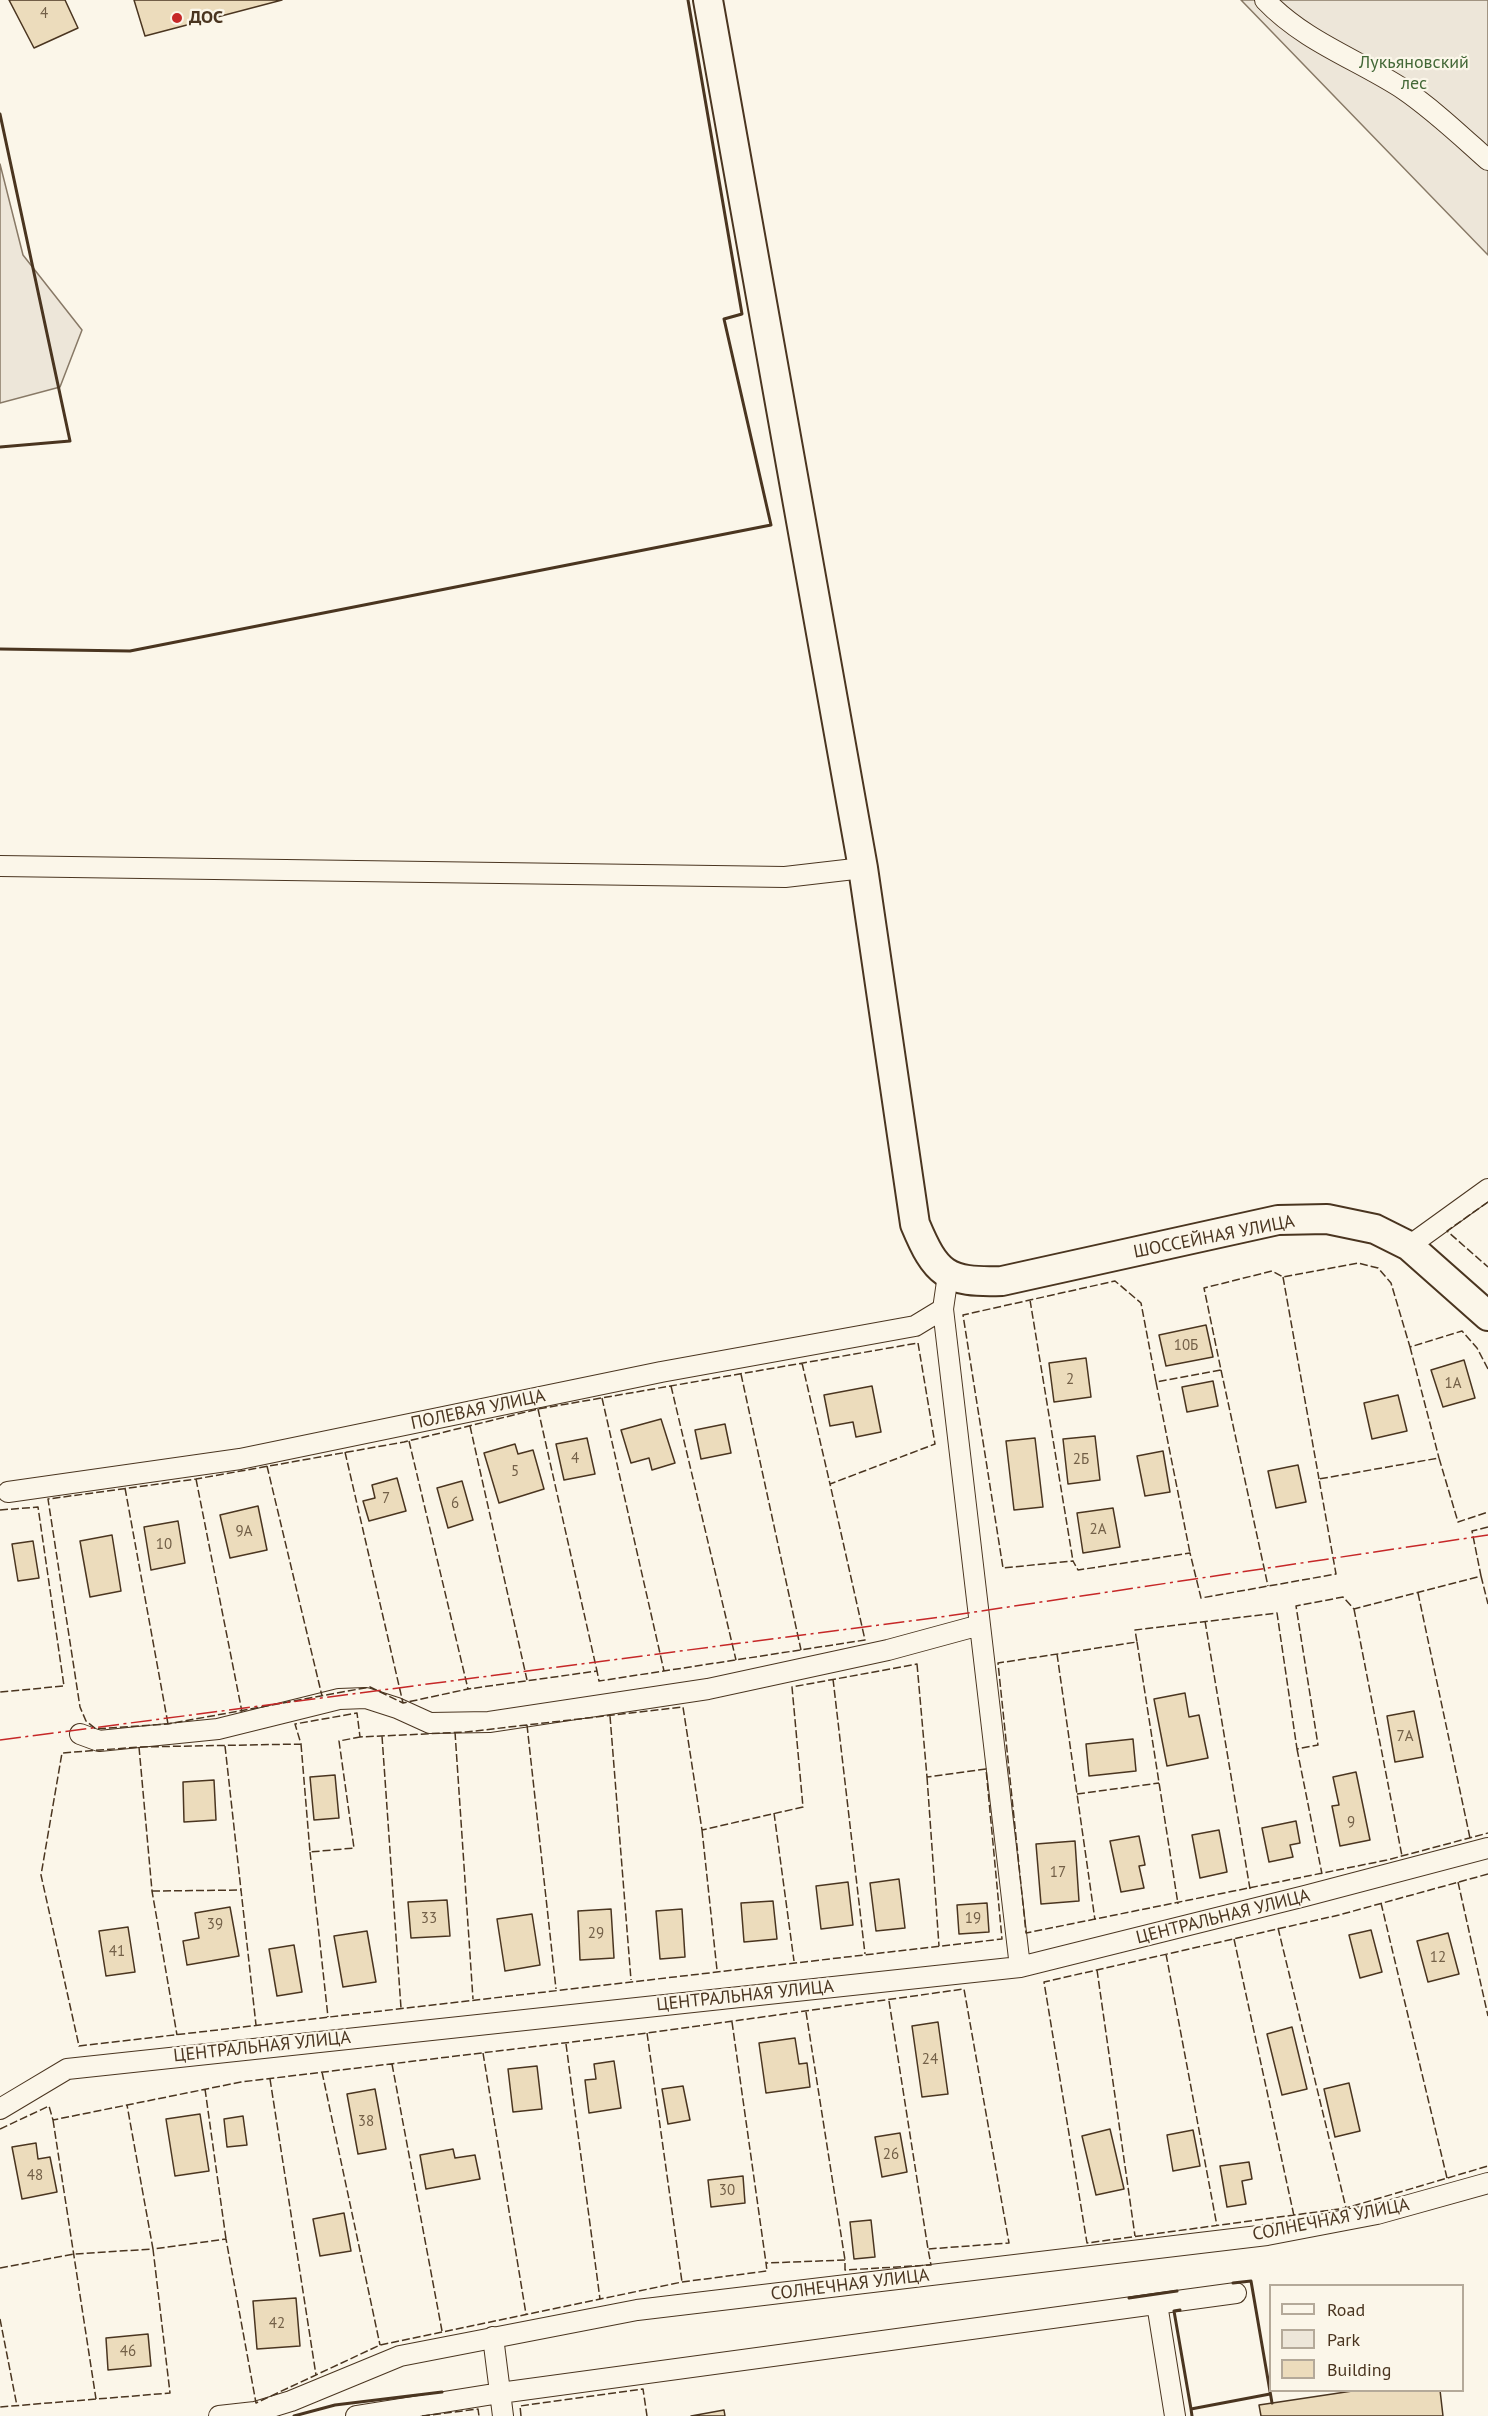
<!DOCTYPE html>
<meta charset="utf-8">
<style>
body{margin:0}
#map{position:relative;width:1488px;height:2416px;overflow:hidden;background:#fbf6e9;font-family:"PT Sans",sans-serif}
canvas{display:block}
.legend{position:absolute;left:1269px;top:2284px;width:195px;height:108px;box-sizing:border-box;background:#fbf6e9;border:2px solid #b4a999;margin:0;padding:8px 10px;list-style:none;font-size:18px;color:#4a3520}
.legend li{display:flex;align-items:center;gap:12px;height:30px}
.legend b{width:30px;border:2px solid #b4a999}
</style>
<div id="map">
<canvas width="1488" height="2416"></canvas>
<ul class="legend">
<li><b style="height:8px;background:#fbf6e9"></b>Road</li>
<li><b style="height:16px;background:#ede6d9"></b>Park</li>
<li><b style="height:16px;background:#ecdcbc"></b>Building</li>
</ul>
</div>
<script>
const ctx = document.querySelector('canvas').getContext('2d');
ctx.lineJoin = 'round';
function fillPath(path, color) {
  ctx.fillStyle = color;
  ctx.fill(path, 'evenodd');
}
function stroke(path, color, width, dash) {
  ctx.strokeStyle = color;
  ctx.lineWidth = width;
  ctx.lineCap = dash ? 'butt' : 'round';
  ctx.setLineDash(dash || []);
  ctx.stroke(path);
}
function write(font, color, halo, rows, align = 'center') {
  ctx.font = font + ' "PT Sans",sans-serif';
  ctx.lineWidth = 4.5;
  ctx.setLineDash([]);
  ctx.textBaseline = 'middle';
  ctx.strokeStyle = halo;
  ctx.fillStyle = color;
  for (const [text, x, y, turn = 0] of rows) {
    ctx.save();
    ctx.translate(x, y);
    ctx.rotate((+turn || 0) * Math.PI / 180);
    ctx.textAlign = isNaN(turn) ? turn : align;
    if (halo) ctx.strokeText(text, 0, 0);
    ctx.fillText(text, 0, 0);
    ctx.restore();
  }
}
const green = new Path2D(`
 M1241,0H1488V255Z
 M0,164L23,255L82,330L60,387L0,403Z`);
const building = new Path2D(`
 M9,0H65L78,28L34,48Z
 M134,0H282L145,36Z
 M1206,1325L1213,1357L1166,1366L1159,1335Z
 M1086,1358L1091,1397L1054,1402L1049,1363Z
 M1464,1360L1475,1398L1443,1407L1431,1370Z
 M1213,1381L1218,1406L1187,1412L1182,1387Z
 M872,1386L881,1432L856,1437L853,1422L830,1426L824,1395Z
 M1398,1395L1407,1431L1372,1439L1364,1403Z
 M661,1419L675,1463L652,1470L649,1458L631,1463L621,1430Z
 M725,1424L731,1453L701,1459L695,1430Z
 M1095,1436L1100,1480L1068,1484L1063,1439Z
 M587,1438L595,1474L564,1480L556,1444Z
 M1035,1438L1043,1507L1014,1510L1006,1441Z
 M515,1444L518,1454L533,1450L544,1489L499,1503L484,1453Z
 M1163,1451L1170,1492L1145,1496L1137,1456Z
 M1298,1465L1306,1502L1276,1508L1268,1471Z
 M397,1478L406,1511L369,1521L363,1501L375,1498L372,1485Z
 M462,1481L473,1520L448,1528L437,1488Z
 M258,1506L267,1550L230,1558L220,1515Z
 M1113,1508L1120,1547L1083,1553L1077,1513Z
 M178,1521L185,1563L151,1570L144,1527Z
 M112,1535L121,1591L90,1597L80,1541Z
 M33,1541L39,1578L18,1581L12,1544Z
 M1185,1693L1189,1717L1199,1715L1208,1758L1167,1766L1154,1699Z
 M1414,1711L1423,1757L1395,1762L1387,1716Z
 M1133,1739L1136,1771L1089,1776L1086,1744Z
 M1356,1772L1370,1840L1340,1846L1332,1806L1339,1805L1333,1777Z
 M335,1775L339,1818L314,1820L310,1777Z
 M214,1780L216,1820L184,1822L183,1782Z
 M1296,1821L1300,1843L1290,1845L1293,1857L1269,1862L1262,1828Z
 M1219,1830L1227,1872L1200,1878L1192,1835Z
 M1139,1836L1145,1865L1139,1866L1144,1888L1121,1892L1110,1841Z
 M1075,1841L1079,1901L1041,1904L1036,1844Z
 M899,1879L905,1928L876,1931L870,1883Z
 M848,1882L853,1925L821,1929L816,1886Z
 M447,1900L450,1936L411,1938L408,1902Z
 M773,1901L777,1939L744,1942L741,1903Z
 M987,1903L989,1932L959,1934L957,1905Z
 M230,1907L239,1956L187,1965L183,1941L199,1938L195,1913Z
 M611,1909L614,1958L580,1960L578,1911Z
 M682,1909L685,1957L660,1959L656,1911Z
 M532,1914L540,1965L505,1971L497,1919Z
 M128,1927L135,1972L106,1976L99,1931Z
 M1371,1930L1382,1972L1360,1978L1349,1935Z
 M367,1931L376,1982L343,1987L334,1936Z
 M1448,1933L1459,1974L1428,1982L1417,1941Z
 M294,1945L302,1992L277,1996L269,1949Z
 M938,2022L948,2094L922,2097L912,2026Z
 M1292,2027L1307,2089L1282,2095L1267,2034Z
 M795,2038L799,2064L807,2063L810,2087L766,2093L759,2043Z
 M614,2061L621,2108L589,2113L585,2080L596,2079L594,2064Z
 M537,2066L542,2109L513,2112L508,2069Z
 M1349,2083L1360,2131L1335,2137L1324,2089Z
 M683,2086L690,2120L668,2124L662,2089Z
 M375,2089L386,2149L358,2154L347,2094Z
 M200,2114L209,2171L175,2176L166,2119Z
 M243,2116L247,2145L227,2147L224,2119Z
 M1110,2129L1124,2189L1096,2195L1082,2136Z
 M1193,2130L1200,2166L1173,2171L1167,2135Z
 M900,2133L907,2172L882,2177L875,2137Z
 M36,2143L38,2159L50,2157L57,2192L22,2199L12,2147Z
 M453,2149L455,2158L475,2155L480,2179L426,2189L420,2155Z
 M1249,2162L1252,2179L1242,2181L1246,2204L1227,2207L1220,2166Z
 M743,2176L745,2203L711,2207L708,2180Z
 M344,2213L351,2251L320,2256L313,2219Z
 M871,2220L875,2257L854,2259L850,2222Z
 M296,2298L300,2346L257,2349L253,2301Z
 M148,2334L151,2366L108,2370L106,2338Z
 M1359,2390H1440L1443,2416H1261L1259,2405Z
 M724,2410L725,2416H691Z`);
const minor = new Path2D(`
 M1265,0C1305,42 1357,59 1403,89C1434,110 1461,136 1488,160
 M0,866L785,877L863,868
 M1409,1246L1488,1189
 M948,1275L943,1309L1020,1967
 M8,1492L240,1459L661,1372L915,1326L943,1309
 M80,1734L99,1741L218,1729L339,1699L366,1698L397,1708L430,1723L489,1722L708,1689L888,1650L980,1625
 M0,2109L67,2069L1020,1967L1305,1896L1488,1848
 M1157,2304L1175,2416
 M493,2337L503,2416
 M219,2416L255,2412L291,2401L400,2356L637,2310L1267,2235L1377,2214L1488,2183
 M356,2416L500,2393L1236,2293`);
const secondary = new Path2D(`
 M708,0L863,868L915,1224C936,1274 946,1283 1002,1281L1278,1220L1327,1219L1375,1229L1409,1246L1488,1316`);
const fence = new Path2D(`
 M1488,1202L1447,1231L1488,1267
 M1283,1277L1319,1479
 M1030,1300L1073,1561
 M918,1343L935,1444L830,1484L865,1640L599,1681L597,1671L468,1689L403,1703L370,1687L168,1724L96,1729L86,1721L80,1707L48,1499L196,1479L404,1442L538,1409Z
 M1410,1347L1439,1458
 M802,1363L830,1484
 M1488,1369L1477,1348L1462,1331L1410,1347L1391,1283L1378,1268L1358,1263L1283,1277L1272,1271L1204,1288L1221,1370L1156,1382L1141,1303L1115,1281L963,1315L1003,1568L1073,1561L1078,1570L1190,1553L1201,1598L1336,1574L1319,1479L1439,1458L1458,1522L1488,1512
 M1221,1370L1268,1586
 M741,1374L801,1650
 M1156,1382L1190,1553
 M671,1386L736,1660
 M602,1398L664,1671
 M538,1409L597,1671
 M470,1426L527,1680
 M409,1441L468,1689
 M345,1452L403,1703
 M267,1466L322,1696
 M196,1479L242,1712
 M125,1488L168,1724
 M0,1510L38,1507L64,1686L0,1692
 M1488,1527L1472,1531L1481,1576L1354,1609L1343,1597L1296,1606L1318,1745L1297,1749L1277,1613L1135,1630L1137,1642L998,1663L1026,1933L1387,1860L1488,1833
 M1481,1576L1488,1604
 M1418,1593L1470,1838
 M1354,1609L1402,1856
 M1205,1621L1250,1889
 M1137,1642L1178,1904
 M1057,1654L1095,1920
 M917,1664L927,1777L986,1769L1002,1939L79,2046L41,1875L62,1753L139,1747L301,1744L295,1724L357,1713L360,1737L466,1732L683,1707L702,1830L803,1807L792,1687Z
 M833,1679L865,1954
 M610,1716L631,1980
 M527,1725L556,1989
 M455,1732L473,1999
 M382,1736L401,2008
 M301,1744L310,1852L354,1848L339,1741L360,1737
 M225,1746L256,2025
 M139,1747L152,1891L177,2035
 M1297,1749L1322,1874
 M927,1777L939,1946
 M1077,1794L1159,1783
 M774,1813L794,1961
 M702,1830L717,1970
 M310,1852L328,2017
 M1488,1874L1339,1915L1044,1982L1087,2243L1346,2208L1488,2166
 M1458,1882L1488,2016
 M152,1891L241,1890
 M1381,1903L1447,2178
 M1278,1928L1346,2208
 M1234,1939L1294,2216
 M1166,1954L1217,2226
 M1097,1970L1135,2236
 M889,2001L928,2249
 M806,2012L845,2260
 M732,2022L766,2263
 M647,2033L682,2282
 M566,2044L600,2299
 M483,2053L526,2314
 M392,2064L442,2331
 M322,2072L380,2345
 M270,2079L316,2375
 M205,2089L226,2239
 M53,2120L96,2399
 M0,2129L49,2106L53,2120L241,2082L647,2033L964,1989L1009,2243L928,2249L931,2265L845,2270V2260L766,2263L767,2271L682,2282L380,2345L256,2403L226,2239L153,2249L170,2393L0,2407
 M0,2268L74,2254L153,2249L127,2105
 M0,2319L17,2406
 M422,2416L478,2409L479,2416
 M521,2416L520,2406L643,2389L647,2416`);
const wall = new Path2D(`
 M0,114L70,441L0,447
 M0,649L130,651L771,525L724,319L742,314L688,0
 M1233,2283L1251,2281L1272,2403
 M1129,2298L1177,2291
 M1180,2310L1174,2311L1191,2409L1270,2394
 M1191,2409L1192,2416
 M294,2416L335,2405L442,2392`);
const power = new Path2D(`
 M0,1740L948,1616L1488,1535`);
const markers = [
 [177,18,6,"#c62828"]
];
const numberNames = [
 ["4",44,14],
 ["10Б",1186,1346],
 ["2",1070,1380],
 ["1А",1453,1384],
 ["4",575,1459],
 ["2Б",1081,1460],
 ["5",515,1472],
 ["7",386,1499],
 ["6",455,1504],
 ["2А",1098,1530],
 ["9А",244,1532],
 ["10",164,1545],
 ["7А",1405,1737],
 ["9",1351,1823],
 ["17",1058,1873],
 ["33",429,1919],
 ["19",973,1919],
 ["39",215,1925],
 ["29",596,1934],
 ["41",117,1952],
 ["12",1438,1958],
 ["24",930,2060],
 ["38",366,2122],
 ["26",891,2155],
 ["48",35,2176],
 ["30",727,2191],
 ["42",277,2324],
 ["46",128,2352]
];
const poiNames = [
 ["ДОС",189,18]
];
const parkNames = [
 ["Лукьяновский",1414,63],
 ["лес",1414,84]
];
const streetNames = [
 ["ШОССЕЙНАЯ УЛИЦА",1214,1237,-11],
 ["ПОЛЕВАЯ УЛИЦА",478,1410,-12],
 ["ЦЕНТРАЛЬНАЯ УЛИЦА",1223,1917,-14],
 ["ЦЕНТРАЛЬНАЯ УЛИЦА",745,1996,-6],
 ["ЦЕНТРАЛЬНАЯ УЛИЦА",262,2047,-6],
 ["СОЛНЕЧНАЯ УЛИЦА",1331,2220,-11],
 ["СОЛНЕЧНАЯ УЛИЦА",850,2285,-7]
];
fillPath(green, '#ede6d9');
stroke(green, '#887966', 1.5);
fillPath(building, '#ecdcbc');
stroke(building, '#4a3520', 1.5);
stroke(minor, '#4a3520', 22);
stroke(secondary, '#4a3520', 32);
stroke(minor, '#fbf6e9', 20);
stroke(secondary, '#fbf6e9', 28);
stroke(fence, '#4a3520', 1.5, [8, 3]);
stroke(wall, '#4a3520', 3);
stroke(power, '#c62828', 1.5, [21, 4.5, 3, 4.5]);
for (const [x, y, r, color] of markers) {
  const dot = new Path2D();
  dot.arc(x, y, r, 0, 2 * Math.PI);
  ctx.fillStyle = color;
  ctx.fill(dot);
  stroke(dot, '#fbf6e9', 2);
}
write('15px', '#725f47', null, numberNames);
write('bold 18px', '#4a3520', '#fbf6e9', poiNames, 'left');
write('18px', '#436837', '#fbf6e9', parkNames);
write('18px', '#4a3520', '#fbf6e9', streetNames);
</script>
